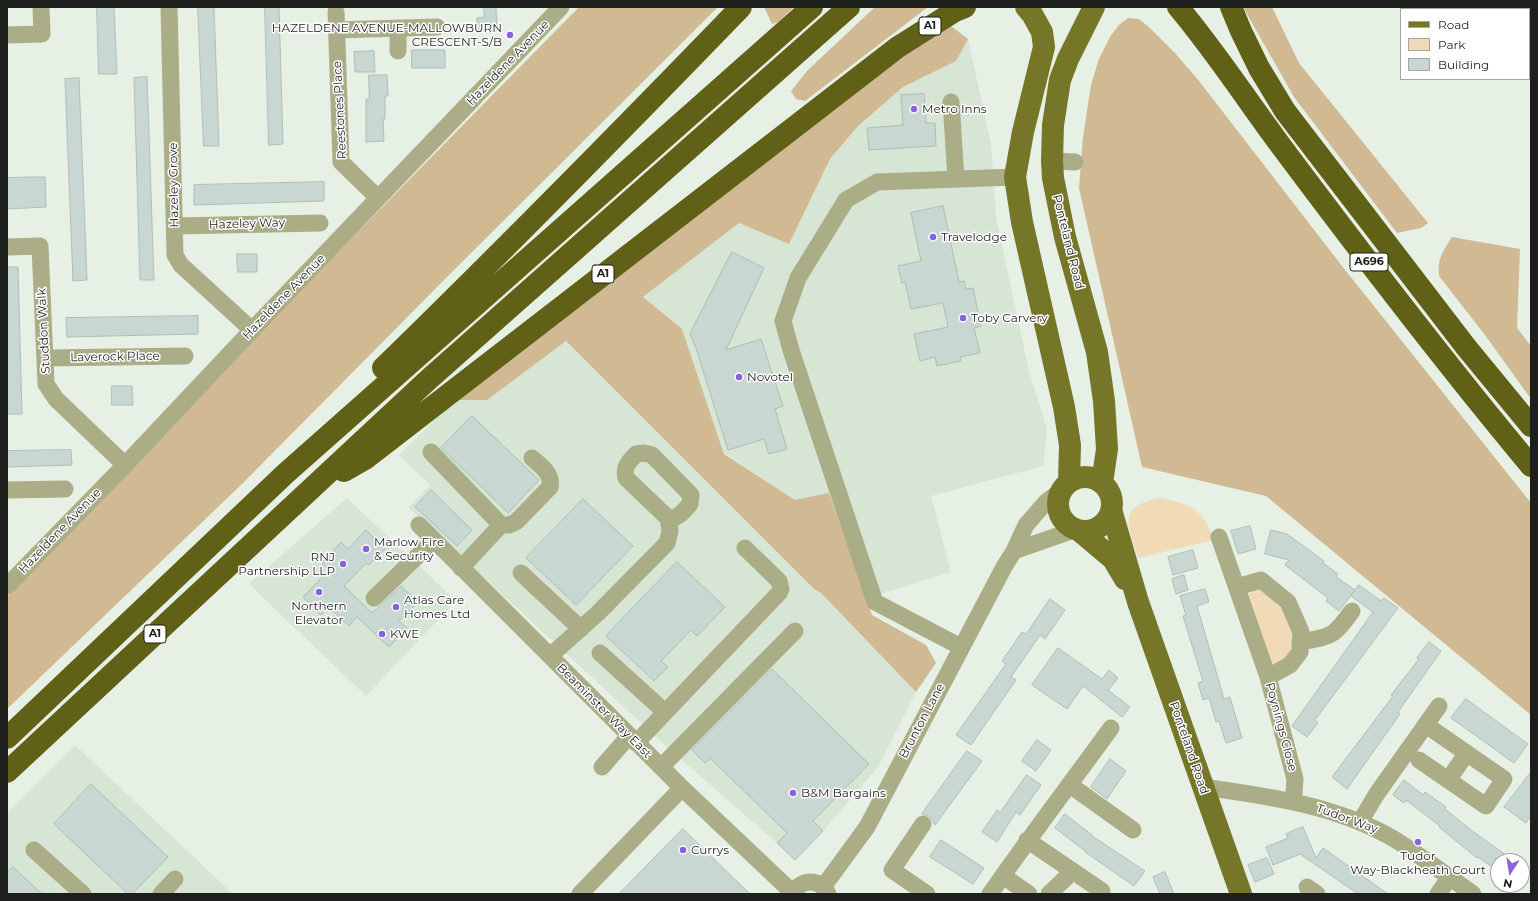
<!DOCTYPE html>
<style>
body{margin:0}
#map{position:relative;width:1538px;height:901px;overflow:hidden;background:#e7f0e5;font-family:Montserrat,sans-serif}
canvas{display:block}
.frame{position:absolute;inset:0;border:8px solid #1c1f1b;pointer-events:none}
.legend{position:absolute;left:1400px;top:8px;width:130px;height:72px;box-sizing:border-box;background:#fff;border:1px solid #a4a5a4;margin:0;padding:5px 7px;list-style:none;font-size:12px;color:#1c1f1b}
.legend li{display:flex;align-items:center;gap:8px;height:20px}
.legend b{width:20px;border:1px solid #a4a5a4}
.north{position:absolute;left:1490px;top:853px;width:40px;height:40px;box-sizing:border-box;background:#fff;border:1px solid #a4a5a4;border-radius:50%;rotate:192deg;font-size:11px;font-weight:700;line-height:16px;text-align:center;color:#1c1f1b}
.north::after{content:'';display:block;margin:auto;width:14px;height:18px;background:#8862dd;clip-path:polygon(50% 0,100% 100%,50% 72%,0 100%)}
</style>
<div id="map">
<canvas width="1538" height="901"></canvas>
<div class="frame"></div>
<ul class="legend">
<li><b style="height:5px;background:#757628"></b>Road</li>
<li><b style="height:11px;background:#f1dbb7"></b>Park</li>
<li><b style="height:11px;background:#c8d7d1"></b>Building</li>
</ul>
<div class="north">N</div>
</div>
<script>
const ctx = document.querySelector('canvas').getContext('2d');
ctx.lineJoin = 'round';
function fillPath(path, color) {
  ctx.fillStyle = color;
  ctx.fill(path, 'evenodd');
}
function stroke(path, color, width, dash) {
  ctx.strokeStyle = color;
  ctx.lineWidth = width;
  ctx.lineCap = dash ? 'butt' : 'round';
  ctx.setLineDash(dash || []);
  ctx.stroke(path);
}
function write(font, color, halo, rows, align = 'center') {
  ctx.font = font + ' Montserrat,sans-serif';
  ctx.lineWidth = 3;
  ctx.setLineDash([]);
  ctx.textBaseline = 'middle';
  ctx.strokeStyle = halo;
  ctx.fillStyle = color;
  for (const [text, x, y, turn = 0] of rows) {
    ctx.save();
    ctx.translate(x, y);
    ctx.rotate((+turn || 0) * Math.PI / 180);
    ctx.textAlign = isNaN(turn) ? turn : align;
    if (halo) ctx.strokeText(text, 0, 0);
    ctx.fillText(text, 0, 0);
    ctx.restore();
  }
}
const built = new Path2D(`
 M968,39L991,144L996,218L1029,371L1047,429L1043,466L931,496L951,572L867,598L795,500L724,453L682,329L643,297L739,223L789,243L830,159L858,126L903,87L956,61Z
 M566,341L814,589L821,593L916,692L878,767L823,831L795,860L777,843L666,746L409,508L430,485L399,455L455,400H487Z
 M347,498L456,601L366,696L249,584Z
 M75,745L233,894H7V813Z`);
const green = new Path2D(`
 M1411,7H1531V55L1529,54V9H1415Z
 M1160,498C1190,503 1204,510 1214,540L1138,558C1134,545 1122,518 1134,508C1141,502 1152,500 1160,498Z
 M1263,587L1283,611L1292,631L1297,647L1294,654L1276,665L1270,664L1248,595L1257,588Z`);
const forest = new Path2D(`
 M579,7H718L444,280L242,484L7,709V597L128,472L278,313Z
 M764,7H794L778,22L772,24Z
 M875,7H928L805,101L796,99L791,91L808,70Z
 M1243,7H1272L1299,63L1428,223L1421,228L1397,233L1294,97Z
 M1128,18L1139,19L1150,28L1175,53L1199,81L1342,266L1531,503V715L1266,496L1142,467L1079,188L1083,137L1091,85L1099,59L1110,37L1119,25Z
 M947,23L968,39L956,61L903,87L858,126L830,159L789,244L739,223L643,297L682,329L724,454L795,500L829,493L872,615L926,645L936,663L916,692L821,593L814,589L566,341L487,400H455Z
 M1452,237L1520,249L1517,328L1531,346V399L1485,335L1439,276C1437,259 1443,251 1452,237Z`);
const building = new Path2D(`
 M97,7H114L117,74H99Z
 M198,7H214L219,146H204Z
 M265,7H279L283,144L269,145Z
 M484,7H496L497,30H477V18L484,17Z
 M412,50H445V68H412Z
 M374,51L375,72H355L354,52Z
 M369,75H387L388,96H385V119H383L384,141L366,142V99H369Z
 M147,77L154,280H140L134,78Z
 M79,78L87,280L73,281L65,79Z
 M924,94L926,123H935L936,146L869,150L867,128L903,125L901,95Z
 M33,177H45L46,207L7,209V178Z
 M324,182V201L194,205V185Z
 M943,206L959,282L964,281L966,289L973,288L981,326L974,328L980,353L960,357L961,361L937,366L935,357L920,361L914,334L948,327L943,303L911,309L905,282L902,283L898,266L921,261L911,213Z
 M732,252L764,268L726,350L761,339L783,406L775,409L787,449L769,454L764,439L728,450L696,348L690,334Z
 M237,254H257V272H238Z
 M7,267H18L22,414H7Z
 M198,316V334L67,337L66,318Z
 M112,386H132L133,405H112Z
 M472,416L539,480L508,513L441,448Z
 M71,450L72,465L7,467V451Z
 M431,490L472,530L457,546L415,507Z
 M583,499L633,546L576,605L526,558Z
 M1250,526L1256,549L1238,554L1231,531Z
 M366,530L385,549L369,565L366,563L344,586L372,613L401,586L418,602L399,621L407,628L389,647L357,617L349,626L329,607L321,615L303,597L329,570L322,563L341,542L348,549Z
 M1271,530L1287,534L1324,561L1323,563L1338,574L1336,577L1355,590L1339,611L1326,601L1328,598L1285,565L1289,560L1265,554Z
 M1193,550L1198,568L1173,575L1168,557Z
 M677,562L725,607L697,636L691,630L661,661L668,667L654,681L606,636Z
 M1184,575L1188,590L1176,594L1172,579Z
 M1359,585L1381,601L1384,598L1398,608L1315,720L1318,723L1307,737L1292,726L1373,612L1351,596Z
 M1205,589L1209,602L1197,606L1224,699L1230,697L1242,738L1226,743L1219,721L1216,722L1209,698L1203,700L1198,683L1203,681L1183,616L1186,615L1180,596Z
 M1050,599L1065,610L1045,639L1040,635L1011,677L1016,680L971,745L956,735L1006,664L1002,661L1022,632L1026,634Z
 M1429,642L1441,651L1398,712L1400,714L1347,789L1332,777L1393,696L1391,695L1419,659L1417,658Z
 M1058,648L1102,679L1109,670L1118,678L1108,690L1130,707L1122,717L1083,686L1067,709L1032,685Z
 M772,669L869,764L813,821L823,831L795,860L777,843L787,833L710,758L705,763L692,750Z
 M1466,699L1528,744L1514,763L1451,718Z
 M1037,740L1051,750L1036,771L1022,761Z
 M967,751L982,761L935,825L929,816L922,814Z
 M1110,759L1126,771L1107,799L1091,787Z
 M1531,772V816L1526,823L1504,807Z
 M1027,775L1041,785L1020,815L1016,812L997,842L982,832L997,810L1000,812Z
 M1404,780L1423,795L1425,792L1446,807L1445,809L1471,830L1514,861H1498V871L1478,857L1477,858L1439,827L1440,826L1406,800L1404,803L1393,795Z
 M91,784L168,857L132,894H128L54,824Z
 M1065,814L1092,835V836L1145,871L1134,886L1085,852V851L1055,828Z
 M1303,827L1316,858L1323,848L1388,894H1358L1300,854L1273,865L1266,847L1288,838L1286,834Z
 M683,829L750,894H619Z
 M941,840L984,868L973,884L930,857Z
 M1267,858L1274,874L1255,882L1248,865Z
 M13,867L42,894H7V873Z
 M1165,872L1174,894H1160L1153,877Z`);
const minor = new Path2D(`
 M169,7L175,255L181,265L252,330
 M336,12L341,162L378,198
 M398,28V51
 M336,30L437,27
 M7,35L42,34L41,7
 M951,102L956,179
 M1052,161L1075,162
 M175,226L320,223
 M7,247L40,246L46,384L56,399L125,465
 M45,358L185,356
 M431,452L501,525L461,568
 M7,490L65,489
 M419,525L682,788L793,893
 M501,525H509L516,522L550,487C553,474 541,466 532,458
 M1219,537L1268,677L1295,779L1294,793L1292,802
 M1014,551L1074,530
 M521,573L581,629
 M7,586L125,465L252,330L561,7
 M1237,587L1261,580L1288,602L1301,632L1300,652L1290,665L1268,677
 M374,598L434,540
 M1300,642C1331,636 1333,638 1352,611
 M961,647L875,602L791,350L783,321L798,278L846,200L877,182L1015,177
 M600,653L665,712
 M550,656L598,613L667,543L670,531L668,518C678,519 684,511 690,504L691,495L652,455L644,453L636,454C629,462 623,466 626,478L668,518
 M1426,725L1504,779L1486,806L1448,780L1467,753
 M636,743L779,593L781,589L779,581L745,548
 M1419,760L1448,780
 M602,767L629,736
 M661,767L795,631
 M1070,785L1133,830
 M1203,787C1265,796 1329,804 1385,834C1397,840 1408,848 1418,855C1437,868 1455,881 1473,894
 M1360,822L1376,795L1439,706
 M923,824L892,870L927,894
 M1027,840L1102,891L1100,894
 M34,850L83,894
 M1003,876L1029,894
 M823,887L867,827L1004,567L1014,551L1026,525L1046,502L1062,490
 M1307,887L1317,894
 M161,894L175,879
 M580,894L682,788
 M792,894C800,879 820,877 828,894
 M990,894C1029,838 1071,783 1111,728
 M1049,894L1073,871
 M1438,894L1450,877`);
const major = new Path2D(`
 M1026,7L1032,14L1042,32L1044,47L1023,132L1015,177L1022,222L1064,407L1070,445L1069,482
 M1094,7L1068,59L1060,80L1053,125L1052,161L1053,178L1065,237L1097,352L1104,401L1107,449L1102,483
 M1058 504a27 27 0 1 1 54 0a27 27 0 1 1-54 0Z
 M1112,513L1138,602L1241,894
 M1081,532L1113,559L1125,579`);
const highway = new Path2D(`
 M1178,7C1216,52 1248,102 1284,150C1364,257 1445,363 1531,466
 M1231,7L1241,31L1259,68L1285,111L1466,347L1531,426
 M383,368C504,250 623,129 741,7
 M344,471L365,459L898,47L955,11L965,7
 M7,738L285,474L812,7
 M7,772L429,379L849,7`);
const markers = [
 [510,35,4,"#8862dd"],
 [914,109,4,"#8862dd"],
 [933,237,4,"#8862dd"],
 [963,318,4,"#8862dd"],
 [739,377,4,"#8862dd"],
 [366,549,4,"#8862dd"],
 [343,564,4,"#8862dd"],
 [319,592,4,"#8862dd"],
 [396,607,4,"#8862dd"],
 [382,634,4,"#8862dd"],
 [793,793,4,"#8862dd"],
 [1418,842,4,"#8862dd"],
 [683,850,4,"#8862dd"]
];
const shields = [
 [930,26,22],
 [1369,262,38],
 [603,274,22],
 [155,634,22]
];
const shieldNames = [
 ["A1",930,26],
 ["A696",1369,262],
 ["A1",603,274],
 ["A1",155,634]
];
const poiNames = [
 ["HAZELDENE AVENUE-MALLOWBURN",502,28,"right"],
 ["CRESCENT-S/B",502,42,"right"],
 ["Metro Inns",922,109],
 ["Travelodge",941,237],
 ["Toby Carvery",971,318],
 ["Novotel",747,377],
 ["Marlow Fire",374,542],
 ["& Security",374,556],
 ["RNJ",335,557,"right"],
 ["Partnership LLP",335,571,"right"],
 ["Atlas Care",404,600],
 ["Homes Ltd",404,614],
 ["Northern",319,606,"center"],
 ["Elevator",319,620,"center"],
 ["KWE",390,634],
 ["B&M Bargains",801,793],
 ["Currys",691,850],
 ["Tudor",1418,856,"center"],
 ["Way-Blackheath Court",1418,870,"center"]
];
const streetNames = [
 ["Hazeldene Avenue",508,63,-46],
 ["Reestones Place",340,110,-93],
 ["Hazeley Grove",174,185,-91],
 ["Hazeley Way",247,224,-2],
 ["Ponteland Road",1068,242,76],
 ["Hazeldene Avenue",284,297,-46],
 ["Studdon Walk",44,331,-93],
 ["Laverock Place",115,357,-1],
 ["Hazeldene Avenue",60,531,-46],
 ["Beaminster Way East",604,711,45],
 ["Brunton Lane",922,721,-62],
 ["Poynings Close",1281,727,75],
 ["Ponteland Road",1189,748,71],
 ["Tudor Way",1347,819,20]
];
fillPath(built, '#d6e5d4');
fillPath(green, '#f1dbb7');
fillPath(forest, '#d0b993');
fillPath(building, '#c8d7d1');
stroke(building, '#afbdb8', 1);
stroke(minor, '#abad87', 17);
stroke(major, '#757628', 22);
stroke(highway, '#606117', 22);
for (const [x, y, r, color] of markers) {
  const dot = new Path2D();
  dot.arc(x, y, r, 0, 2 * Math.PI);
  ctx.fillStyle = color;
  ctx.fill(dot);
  stroke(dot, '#fff', 1.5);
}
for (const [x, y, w] of shields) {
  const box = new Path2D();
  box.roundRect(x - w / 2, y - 9, w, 18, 3);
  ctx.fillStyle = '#fff';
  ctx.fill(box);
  stroke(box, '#1c1f1b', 1);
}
write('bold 11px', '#1c1f1b', null, shieldNames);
write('12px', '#1c1f1b', '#fff', poiNames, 'left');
write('12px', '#1c1f1b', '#fff', streetNames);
</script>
